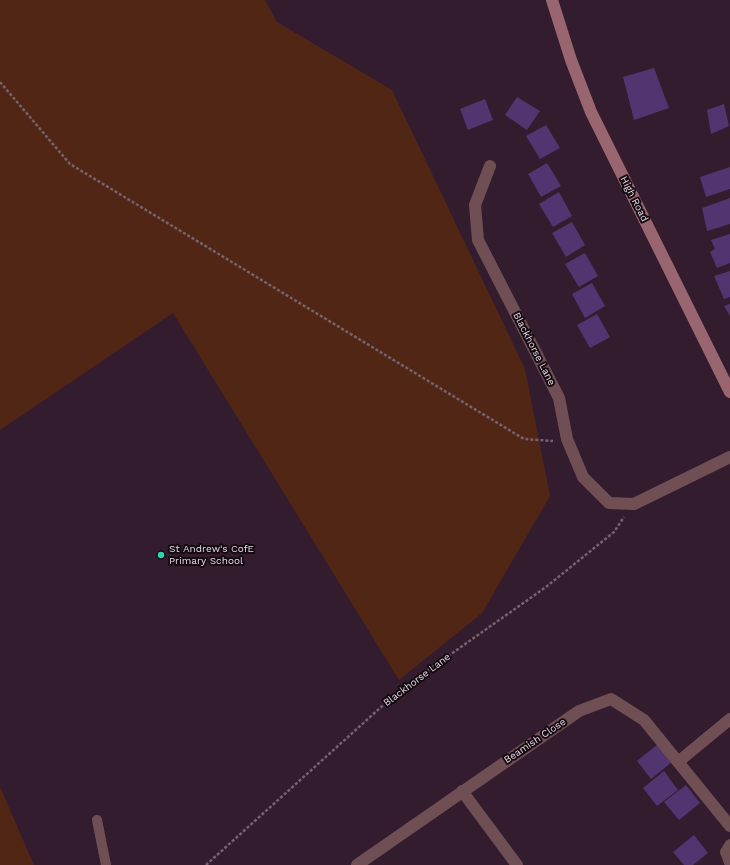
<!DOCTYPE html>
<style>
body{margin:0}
canvas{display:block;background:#331c2d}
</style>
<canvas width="730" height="865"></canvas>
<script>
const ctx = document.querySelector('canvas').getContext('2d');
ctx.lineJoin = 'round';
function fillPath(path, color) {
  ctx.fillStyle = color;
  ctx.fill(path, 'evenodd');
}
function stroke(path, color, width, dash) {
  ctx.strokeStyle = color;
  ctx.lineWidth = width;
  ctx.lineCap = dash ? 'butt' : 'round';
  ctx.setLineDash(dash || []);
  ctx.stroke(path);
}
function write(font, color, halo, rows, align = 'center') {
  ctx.font = font + ' "Work Sans",sans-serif';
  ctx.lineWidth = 4;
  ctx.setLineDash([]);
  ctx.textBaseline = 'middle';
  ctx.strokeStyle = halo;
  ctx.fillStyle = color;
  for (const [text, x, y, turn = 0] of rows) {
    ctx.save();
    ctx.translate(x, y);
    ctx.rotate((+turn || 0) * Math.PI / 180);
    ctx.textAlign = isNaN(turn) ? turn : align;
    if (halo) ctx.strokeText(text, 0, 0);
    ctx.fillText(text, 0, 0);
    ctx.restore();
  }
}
const green = new Path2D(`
 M0,0H265L277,22L392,90L525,369L550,496L482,613L399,680L173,313L0,430Z
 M0,787L34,865H0Z`);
const building = new Path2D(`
 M654,68L669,108L634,120L623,77Z
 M517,97L540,111L527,130L505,115Z
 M485,99L493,120L468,130L460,109Z
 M724,104L729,126L711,134L707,110Z
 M546,125L560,148L540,159L526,136Z
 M547,163L561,186L541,197L528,174Z
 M730,167V189L706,197L700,177Z
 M559,192L572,216L553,227L539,204Z
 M730,198V224L707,231L702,208Z
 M572,222L585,245L566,257L552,233Z
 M730,234V263L717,268L710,252L715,249L711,240Z
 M585,253L598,276L579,287L565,264Z
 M730,271V297L724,299L714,276Z
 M592,283L605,306L585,318L572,294Z
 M730,304V316L724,306Z
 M597,314L610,337L590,348L577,325Z
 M658,744L672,762L651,779L637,761Z
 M664,771L678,790L657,806L643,788Z
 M686,785L700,803L679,820L664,802Z
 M694,835L708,853L693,865H684L673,852Z`);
const path = new Path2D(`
 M0,82L70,164L524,439L553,441
 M206,865L400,690L546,587L614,532L624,517`);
const lane = new Path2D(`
 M97,820L106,865
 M730,865L725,852L730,844`);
const street = new Path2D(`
 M490,166L475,205L478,240L559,398L567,439L583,477L609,503L634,504L730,457
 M678,762L730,719
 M462,791L517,865
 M357,865L579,711L611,699L644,720L730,826`);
const secondary = new Path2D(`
 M552,0L571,60L591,112L730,392`);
const markers = [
 [161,555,4,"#2fd4aa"]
];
const streetNames = [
 ["High Road",634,199,63],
 ["Blackhorse Lane",534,349,63],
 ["Blackhorse Lane",417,680,-37],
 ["Beamish Close",535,741,-34]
];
const poiNames = [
 ["St Andrew's CofE",169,549],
 ["Primary School",169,561]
];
fillPath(green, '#522614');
fillPath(building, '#503570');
stroke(path, '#766270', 2.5, [3, 2]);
stroke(lane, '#704f54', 10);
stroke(street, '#704f54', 12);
stroke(secondary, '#99656e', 12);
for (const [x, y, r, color] of markers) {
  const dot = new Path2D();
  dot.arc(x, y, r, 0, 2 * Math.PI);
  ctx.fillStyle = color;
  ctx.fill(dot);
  stroke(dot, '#140a12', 1.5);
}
write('10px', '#e9d9e4', '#140a12', streetNames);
write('10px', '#e9d9e4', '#140a12', poiNames, 'left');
</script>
